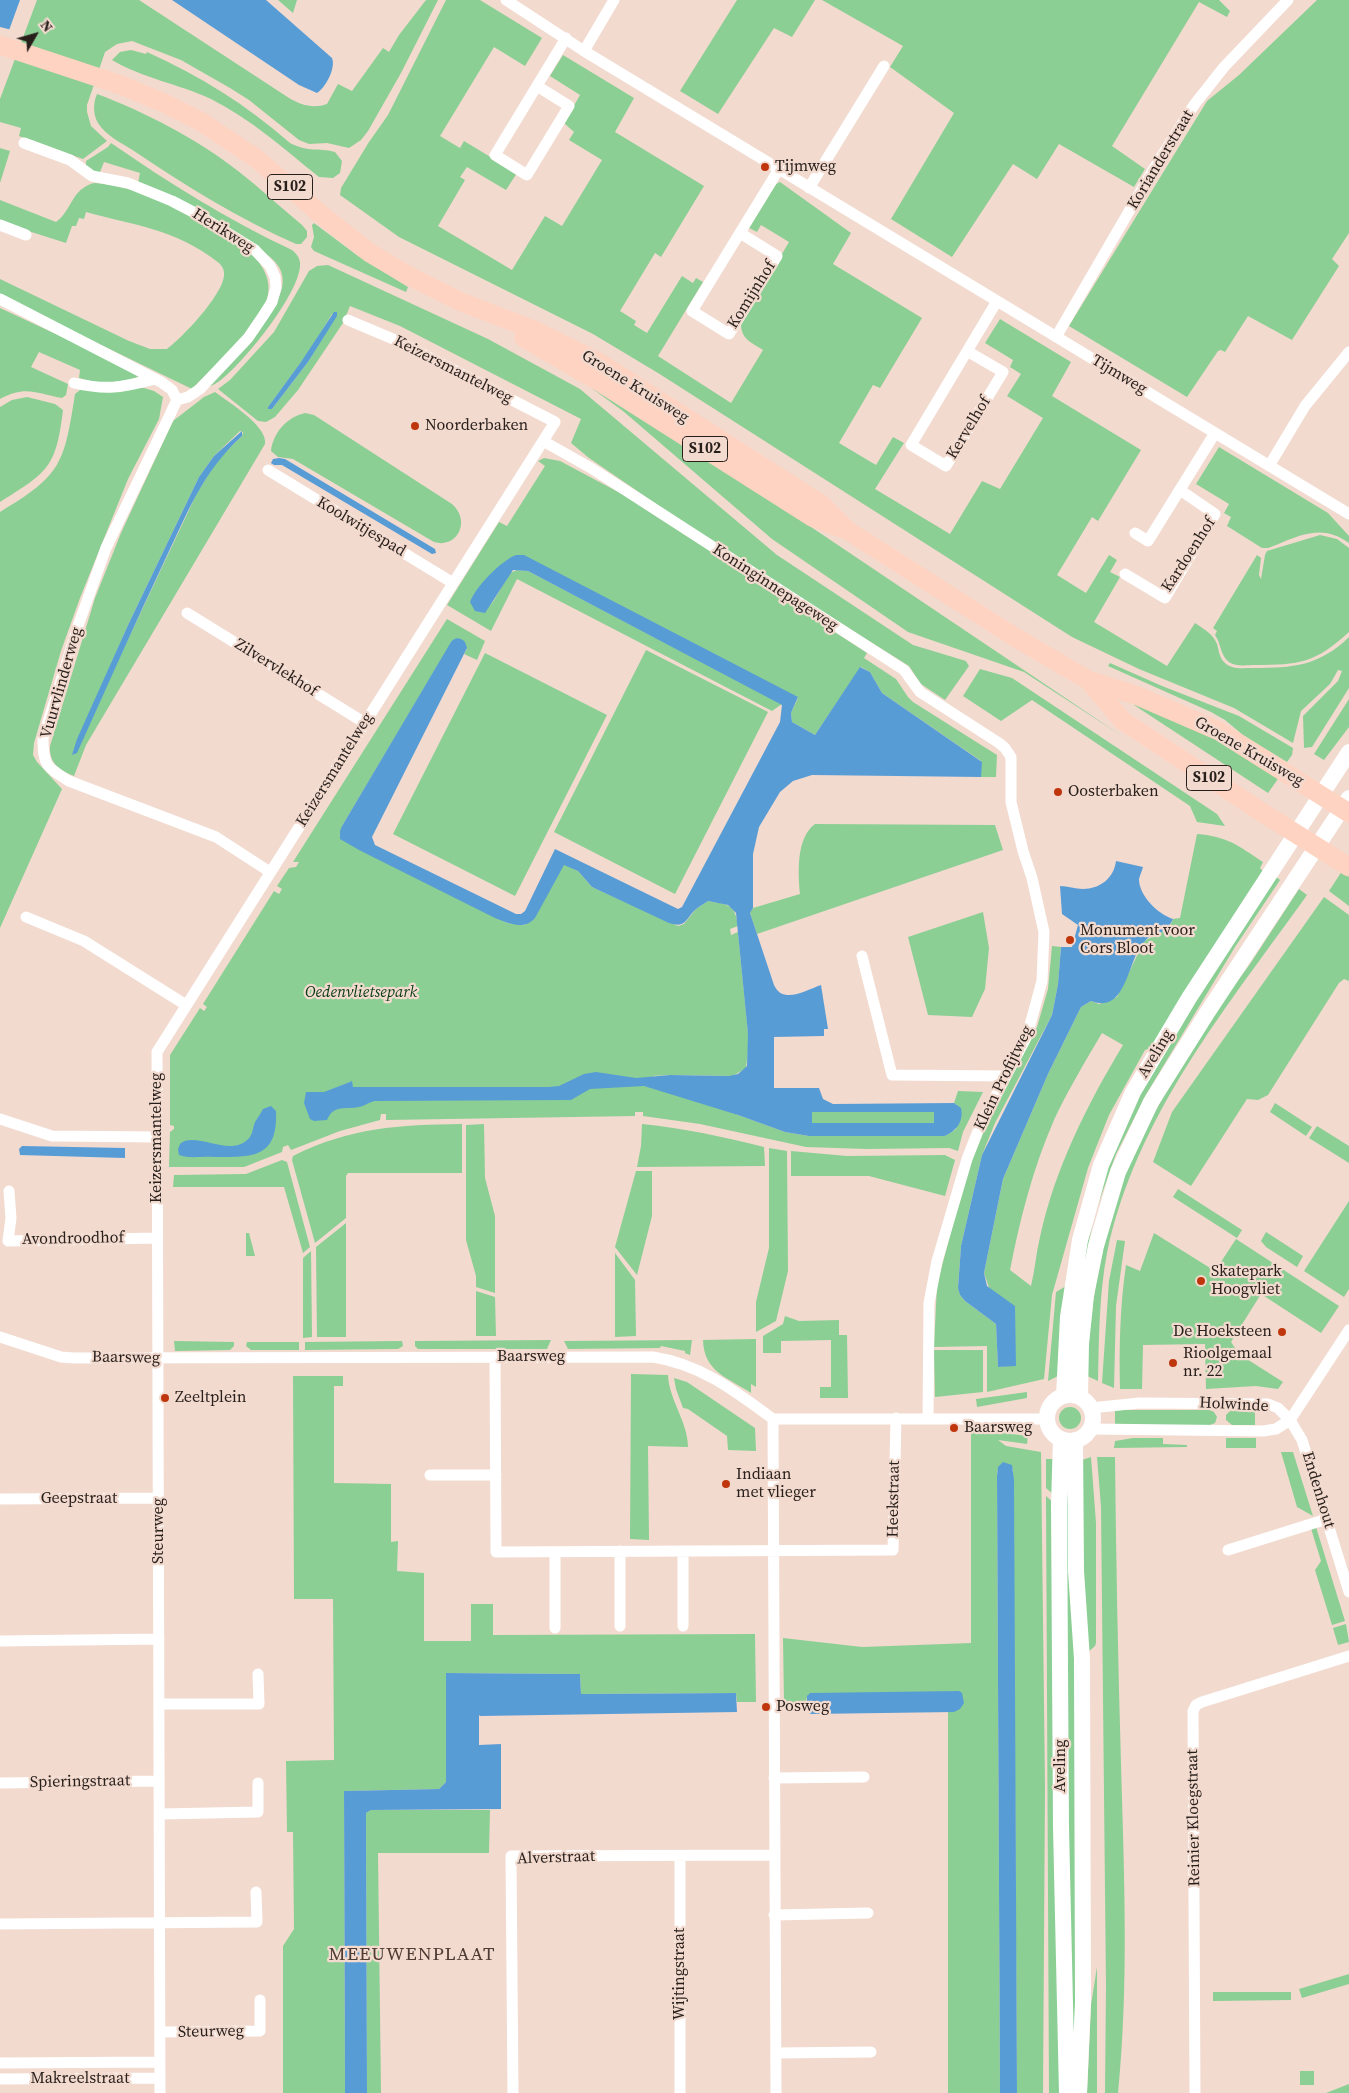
<!DOCTYPE html>
<style>
body{margin:0}
#map{position:relative;width:1349px;height:2093px;overflow:hidden;background:#f2dacf;font-family:"Source Serif 4",serif}
canvas{display:block}
.north{position:absolute;left:10px;top:10px;width:50px;height:50px;-webkit-text-stroke:4px #f2dacf;paint-order:stroke;rotate:52deg;font-size:14px;font-weight:700;line-height:20px;text-align:center;color:#281f1b}
.north::after{content:'';display:block;margin:auto;width:18px;height:22px;background:#281f1b;clip-path:polygon(50% 0,100% 100%,50% 72%,0 100%)}
</style>
<div id="map">
<canvas width="1349" height="2093"></canvas>
<div class="north">N</div>
</div>
<script>
const ctx = document.querySelector('canvas').getContext('2d');
ctx.lineJoin = 'round';
function fillPath(path, color) {
  ctx.fillStyle = color;
  ctx.fill(path, 'evenodd');
}
function stroke(path, color, width, dash) {
  ctx.strokeStyle = color;
  ctx.lineWidth = width;
  ctx.lineCap = dash ? 'butt' : 'round';
  ctx.setLineDash(dash || []);
  ctx.stroke(path);
}
function write(font, color, halo, rows, align = 'center') {
  ctx.font = font + ' "Source Serif 4",serif';
  ctx.lineWidth = 4.5;
  ctx.setLineDash([]);
  ctx.textBaseline = 'middle';
  ctx.strokeStyle = halo;
  ctx.fillStyle = color;
  for (const [text, x, y, turn = 0] of rows) {
    ctx.save();
    ctx.translate(x, y);
    ctx.rotate((+turn || 0) * Math.PI / 180);
    ctx.textAlign = isNaN(turn) ? turn : align;
    if (halo) ctx.strokeText(text, 0, 0);
    ctx.fillText(text, 0, 0);
    ctx.restore();
  }
}
const green = new Path2D(`
 M37,0H139L289,98C301,105 313,109 327,104L338,84L352,91L383,48L389,52L399,35L426,0H438L401,73L368,131L361,140L349,148L327,143L309,144L299,140L249,100L230,88L181,60L132,41L117,44L105,52L87,105V112L91,126L107,141L83,159L19,136L21,128L0,122V99Z
 M278,0H297L293,13Z
 M446,0H480L542,38L525,66L494,47L440,136L460,148L464,141L517,173L506,190L467,167L460,177L465,180L438,226L512,270L545,216L562,226L602,160L569,140L574,132L564,123L580,95L550,76L563,55L634,98L615,132L704,186L661,257L655,253L620,311L636,321L634,325L647,333L682,276L693,283L696,278L703,282L658,356L731,403L763,350C751,342 741,339 741,324L789,242L761,225L757,232L749,228L776,184L780,182L851,233L833,264L922,318L880,388L873,385L839,443L876,465L893,437L904,443L875,489L950,534L982,481L1000,489L1043,418L1007,396L1021,374L1010,367L1013,360L985,343L1000,319L1071,362L1052,396L1141,450L1098,521L1092,517L1057,575L1086,593L1109,555L1117,560L1110,572L1120,577L1094,622L1167,666L1195,623C1204,629 1213,634 1217,644C1219,650 1219,657 1224,662C1231,670 1243,668 1253,668C1293,668 1319,666 1349,637V688L1312,747L1304,748L1303,716L1338,681L1342,671L1338,670L1330,684L1301,711L1293,743L1234,708L1139,669L1072,637L658,373L593,334L399,237L340,195L341,188L369,142L388,115Z
 M737,0H815L792,37L774,28L718,114L680,91Z
 M822,0H1219L1230,11L1227,17L1199,2L1112,146L1145,169L1134,187L1059,144L1037,179L1013,164L952,257L891,219L954,113L890,67L903,46Z
 M1317,0H1349V233L1332,259L1339,266L1292,340L1248,316L1225,352L1221,350L1218,351L1187,397L1069,326L1207,101L1239,75Z
 M131,50L146,54L147,52C200,76 247,105 290,143C310,153 317,147 335,152L342,161L340,173L333,178L319,177C284,149 251,119 211,99C179,84 142,78 112,60L120,52Z
 M97,94C143,111 199,140 238,171C260,188 280,207 302,225L307,231V237L301,244H296C239,219 186,186 134,151C123,144 105,135 98,123C93,115 93,103 97,94Z
 M111,143C169,183 228,220 292,250C296,253 299,257 300,262C303,290 244,362 222,379C216,384 209,387 202,390L276,303C282,292 286,279 279,267C266,243 166,198 138,183L140,173L104,162L100,172L97,174L86,166V161L108,147Z
 M0,148L10,151L0,183Z
 M94,183C142,186 184,212 223,236C232,242 244,247 252,255C263,265 271,280 268,295C262,324 212,368 192,389L0,296V279L129,341L150,349H167C182,338 226,292 224,273C224,269 222,266 219,263C174,228 136,226 86,212L84,219L79,218L76,226H72L66,243L0,222V200L56,222C72,211 71,189 94,183Z
 M314,223L358,256L408,287L406,292L314,251L311,247L314,237L312,225Z
 M328,265L488,339L580,389L777,555L913,645L966,661L969,666L945,700L921,684L909,666L712,542L589,458L571,443L581,419L400,326L350,306L343,323L298,390L275,417L266,422L258,421L218,389L230,380L274,332L309,271L317,266ZM332,314H337L308,362L272,409H268V407L311,349Z
 M0,308L103,356L139,376C121,386 98,384 79,378L80,370L39,352L31,367L68,384L66,395L62,398C36,393 25,385 0,399Z
 M575,376L759,492L1122,736L1024,672L908,632L772,539L623,411Z
 M144,388L154,391L163,397L159,419L128,479L80,598L61,651L34,743L33,755L37,762L62,789L0,928V512C62,475 64,464 75,394L80,390Z
 M215,392C228,402 268,426 265,444L86,745L74,776C59,770 49,763 50,746L95,598L121,533L173,421L204,397ZM240,431L243,432L242,436L218,459L197,493L107,684L72,754L129,623L199,477L214,456Z
 M27,397L55,404L63,410C56,468 48,472 0,502V407L12,400Z
 M305,413L314,415L452,504C472,522 456,549 434,542L293,459L278,457L271,451C273,433 287,417 305,413Z
 M1219,447L1328,513L1349,536V543C1320,522 1297,537 1268,548H1262L1227,526L1231,517L1224,513L1229,504L1196,484Z
 M544,458L560,461L622,494L867,653L864,658L896,679L908,697L913,702L997,755L996,777H981V761L882,693L870,672L861,667L815,735L792,722L791,713L798,698L516,555L490,607L510,573L517,570L528,571L782,704L772,711L517,579L491,631L447,605L499,522L507,526L545,466L538,461Z
 M1320,535L1337,539L1349,548V632C1315,663 1300,665 1255,665C1247,665 1236,667 1229,662C1220,655 1221,643 1215,635L1217,631L1213,628L1257,555L1261,558L1259,575L1261,579L1265,555L1267,551Z
 M447,619L485,641L477,660L464,654L467,649L453,640L342,826L507,923L525,925L564,864L578,871L592,887L678,926L684,924L696,909L708,901C728,905 735,903 738,926L730,929L731,935L738,932L749,1043L746,1068L733,1076L670,1075L652,1076L738,1115L785,1132L809,1136L947,1135L956,1129L957,1105L954,1103L958,1091L983,1092L963,1132L958,1151L949,1148L867,1149L806,1147L700,1124L643,1116V1112H635V1116L386,1120V1114H381L380,1120L340,1131L291,1150L288,1145L283,1147L282,1152L244,1167H169L170,1132L174,1129V1126L170,1125V1055L200,1008L204,1011L207,1007L203,1004L274,891L279,894L282,889L277,886L289,868L296,867L299,862H293Z
 M646,650L768,712L675,894L554,832Z
 M485,653L607,715L515,896L393,834Z
 M1110,663L1162,686L1239,716L1293,748L1292,755L1287,762L1243,735L1225,720L1211,712L1108,666Z
 M980,669L1012,678L1217,814L1225,826L1197,822L1190,806L1032,700L1001,721L963,696Z
 M1349,699V727L1324,760L1314,754Z
 M1136,701L1214,736L1280,776L1268,793L1134,705Z
 M815,824L995,825L1003,850L757,934L750,913L753,908L800,894C798,873 796,838 815,824Z
 M1197,834C1229,837 1237,845 1263,862L1260,868L1265,873L1154,1047L1145,1050L1109,1115L1088,1168L1052,1295L1044,1379L987,1392V1346L934,1347L937,1285L968,1167L991,1111L1037,1027L1048,989L1052,946L1061,947L1058,984L1052,1015L995,1123L982,1155L961,1246L958,1287L960,1295L965,1301L996,1324L998,1367L1016,1365L984,1273L1003,1179L1048,1074L1081,1007L1091,1001L1099,1004L1117,997L1144,941L1169,928L1173,919L1180,918ZM1102,1033L1123,1045C1087,1105 1055,1168 1040,1237C1036,1253 1035,1270 1031,1286L1010,1270C1020,1219 1033,1168 1054,1120C1068,1090 1085,1062 1102,1033Z
 M1342,871L1349,875V906L1329,891Z
 M1275,876L1280,880L1235,947L1147,1093L1116,1154L1094,1216L1082,1277L1076,1276L1102,1172L1145,1078Z
 M1299,889L1307,895C1228,1006 1136,1115 1107,1253C1099,1295 1099,1338 1098,1381L1085,1375L1093,1303L1101,1253L1121,1186L1131,1159L1147,1126L1199,1034L1250,964Z
 M1324,897L1349,915V981L1344,979L1339,983L1268,1095L1258,1100L1247,1099L1191,1186L1153,1162L1172,1112Z
 M983,912L989,948L985,989L972,1017L928,1015L908,937Z
 M1275,1103L1312,1127L1306,1136L1270,1112Z
 M812,1112H935L934,1124L811,1123Z
 M462,1124V1173H348L346,1176V1218L315,1243L292,1160L293,1156C351,1127 399,1125 462,1124Z
 M484,1124L485,1178L495,1216V1293L476,1287V1276L466,1240V1125Z
 M642,1124C684,1128 724,1137 764,1147L765,1166L637,1167L641,1146Z
 M1317,1126L1349,1146V1163L1309,1138Z
 M769,1148L787,1151L788,1271L776,1321L756,1332V1302L769,1248Z
 M791,1151L847,1156L945,1155L955,1160L945,1196L869,1176H791Z
 M282,1160L287,1162L310,1247L303,1253L284,1187H173L174,1175L246,1174Z
 M636,1171H652V1216L637,1275L615,1247Z
 M1178,1189L1242,1230L1237,1238L1173,1197Z
 M1349,1201V1289L1344,1297L1304,1271Z
 M346,1223V1337H317L316,1247Z
 M1266,1232L1303,1256L1297,1267L1266,1247L1261,1241Z
 M246,1233H249L255,1256H246Z
 M1154,1233L1215,1271L1236,1239L1339,1306L1321,1333L1261,1294L1231,1342L1239,1354L1283,1382L1278,1389L1256,1386L1206,1389L1205,1344L1143,1345L1142,1389H1120C1119,1347 1120,1306 1126,1265L1140,1271Z
 M1117,1240L1125,1241L1116,1306L1114,1388L1102,1383L1109,1281Z
 M311,1251L312,1337L303,1338V1258Z
 M615,1253L635,1280L636,1336L615,1337Z
 M1066,1286L1060,1375L1048,1381L1056,1292Z
 M476,1291L495,1297L496,1336H476Z
 M785,1316L799,1321L839,1320V1335H847L848,1398H820V1387H831V1340L781,1341V1353H763V1336L783,1324Z
 M756,1339V1387L751,1384V1393C727,1377 704,1372 703,1340Z
 M551,1340L547,1349H418L415,1346V1341Z
 M692,1340L690,1355L685,1353V1351L661,1346L660,1348L568,1349L564,1341Z
 M174,1341L234,1342V1346L230,1350L175,1351Z
 M402,1341L403,1346L398,1349L305,1350V1342Z
 M247,1342H299V1350H251L246,1346Z
 M934,1350H983V1392L935,1397Z
 M631,1374L668,1375C669,1400 688,1422 688,1447L648,1446L649,1540L630,1539Z
 M293,1376H343V1386H334V1483L391,1484V1542L398,1541L397,1571L424,1573V1641H471V1604H493V1635L755,1634L756,1702H737L736,1693L581,1694L580,1674L446,1673V1782L439,1789L344,1791L345,2093H283V1946L294,1929L293,1832H287L286,1761L334,1760L333,1599H294Z
 M674,1378L687,1382L755,1428L756,1451L728,1450L727,1436L688,1409L683,1408L676,1389Z
 M1027,1392V1398L977,1407L976,1399Z
 M1059 1418a11 11 0 1 1 22 0a11 11 0 1 1-22 0Z
 M1115,1410H1210L1214,1412L1217,1417L1215,1423L1210,1425H1115Z
 M1255,1410V1425H1232L1226,1420V1415L1230,1411Z
 M971,1429L1028,1436L1027,1444L998,1440L1006,1446L1041,1452L1045,1788L1043,2093H1017L1013,1469L998,1467L997,1476L1000,2093H948V1712H954L807,1696L806,1704L784,1702L783,1638L862,1647L971,1643Z
 M1133,1438H1163V1444L1187,1445V1447L1114,1448L1115,1441Z
 M1226,1438H1256V1448H1226Z
 M1281,1452H1293L1313,1516L1297,1507Z
 M1091,1457L1096,1523V1643L1095,1646L1087,1653L1079,1461Z
 M1097,1457H1115C1116,1559 1118,1661 1121,1764C1124,1873 1129,1985 1118,2093H1105L1106,1986L1101,1507Z
 M1046,1459H1055V1496L1046,1488Z
 M1064,1461H1072L1076,1619L1079,1931L1071,2093Z
 M1046,1496L1055,1504L1063,2093H1049Z
 M1310,1525L1316,1527L1345,1621L1332,1625L1315,1570L1321,1561Z
 M1346,1624L1349,1642L1338,1645L1333,1628Z
 M371,1810H490L489,1853H378L381,2093H367L366,1813Z
 M1097,1967V2093H1087L1091,2005Z
 M1349,1974V1984L1302,1998L1299,1989Z
 M1213,1992H1291V2000L1213,2001Z
 M1300,2071H1314V2085H1300Z
 M1349,2084V2093H1326Z`);
const water = new Path2D(`
 M0,0H20L0,55Z
 M172,0H266L332,58C336,68 326,87 317,93L299,85Z
 M334,312H337V316L308,362L272,409H268V407L301,362Z
 M242,431V436C202,472 187,514 164,562C134,625 106,689 77,753L72,755L77,739L129,623L199,477L214,456Z
 M279,458L285,459L435,549L436,553L432,554L282,465H274L271,463L273,459Z
 M516,555H524L798,697L791,713L792,722L815,735L860,667L870,672L882,693L982,762L981,777L812,775L793,781L780,792L759,827L753,854V908L750,913L774,985C783,1005 806,990 821,985L828,1029H824V1036L774,1037V1088H819L823,1099L833,1104L954,1103L961,1108C964,1121 956,1132 944,1136H809L785,1132L738,1115L644,1086L590,1089L571,1100L375,1101C369,1102 365,1106 359,1107C344,1110 334,1104 327,1120L314,1121L310,1119L304,1103L306,1092H324L350,1082L352,1081L353,1087H549L559,1086L584,1074L596,1072L636,1078L670,1075L729,1076L738,1074L747,1066L748,1034L736,913L728,905L708,901C704,904 698,907 695,910C684,921 686,928 669,923L592,887L578,871L564,865L535,918C524,931 508,923 495,918L359,850L340,839V831L342,826L451,642C455,637 460,637 465,642L467,648L372,837L375,845L516,914H521L525,911L555,849L678,909L682,907L780,722L782,705L528,571L513,570L485,613L475,611L470,602C476,586 501,561 516,555ZM812,1112H934V1123H812Z
 M1116,861L1143,867C1142,871 1140,875 1139,879C1139,896 1158,914 1173,919C1164,938 1154,930 1144,942C1127,960 1127,1015 1091,1001L1081,1007L1048,1074L1003,1179L984,1273L987,1286L1015,1306L1016,1366L998,1367L996,1324L965,1301L960,1295L958,1288L961,1246L982,1155L1052,1015L1058,984L1061,947H1072L1078,925L1062,914L1060,886C1068,886 1075,889 1083,889C1100,889 1114,878 1116,861Z
 M271,1106L276,1111C278,1159 252,1157 214,1157C204,1156 189,1159 179,1155L178,1149L180,1144C196,1130 232,1160 250,1137C253,1132 253,1127 255,1122C258,1117 261,1113 263,1109Z
 M22,1146L125,1148V1158L20,1155L19,1149Z
 M1003,1462L1012,1465L1014,1480L1017,2093H1000L997,1476L998,1467Z
 M446,1673L580,1674L581,1694L736,1693L737,1712L480,1716L479,1715V1745L501,1744V1809L371,1810L366,1813L367,2093H345L344,1791L439,1789L446,1782Z
 M959,1691L962,1693L964,1703L960,1709L954,1712L811,1714L807,1712V1696L810,1693Z`);
const pier = new Path2D(`
 M0,27L12,30L0,57Z`);
const minor = new Path2D(`
 M506,0L584,51L1349,514
 M584,51L614,0
 M537,86L569,106L527,175L495,155L566,38
 M24,143L70,160L92,176L128,183L172,201L197,214L255,250L270,266L275,277L276,287L272,302L263,316L248,338L200,389L188,397L177,400
 M809,188L884,66
 M0,225L26,235
 M740,233L777,256L729,334L692,311L779,169
 M0,299L161,382L172,390L177,400
 M1056,337L1153,170L1194,105L1224,67L1288,0
 M967,351L1003,372L946,466L911,445L997,301
 M74,383C109,391 122,387 155,379
 M177,400L106,548L79,623L43,738C43,765 46,767 69,781L216,837L270,872
 M543,441L591,468L904,670L920,692L999,743L1005,748L1011,757V802L1023,851L1032,878L1044,932L1042,981L1027,1036L980,1126L967,1159L937,1261L929,1303L928,1419
 M1269,466L1305,406L1349,352
 M268,470L453,583
 M1135,533L1148,541L1215,433
 M1125,574L1165,598L1215,514L1180,490
 M187,613L365,723
 M26,917L84,941L186,1005
 M862,956L892,1075L1005,1076
 M0,1119L52,1136L157,1137
 M9,1191L11,1218L8,1241L157,1238
 M1349,1330L1290,1420L1302,1440L1349,1592
 M0,1337L61,1357L74,1358L653,1357C700,1364 735,1391 773,1419H1048
 M495,1357L496,1552L893,1550L896,1418
 M773,1419L776,2093
 M1091,1429L1263,1431L1276,1429L1290,1420L1278,1408L1268,1404L1139,1403L1091,1408
 M430,1475H496
 M0,1499L159,1498
 M1228,1550L1327,1519
 M620,1551V1626
 M683,1551V1626
 M555,1628V1552
 M0,1641L159,1639
 M159,1704H259L258,1674
 M774,1778L864,1777
 M0,1783L159,1781
 M160,1814L258,1812V1783
 M774,1915L868,1913
 M0,1924L257,1922L256,1892
 M160,2032L260,2031V2000
 M776,2053L871,2052
 M0,2063L160,2062
 M0,2079L160,2078
 M160,2093L157,1052L555,422L393,339L348,320
 M513,2093L511,1856L774,1855
 M680,2093V1856
 M1195,2093L1193,1711L1196,1705L1202,1702L1349,1656`);
const secondary = new Path2D(`
 M1047 1418a23 23 0 1 1 46 0a23 23 0 1 1-46 0Z
 M1064,1396L1068,1317L1080,1240L1101,1165L1133,1092L1189,998L1349,752
 M1080,1397L1081,1344L1086,1295L1096,1246L1118,1172L1151,1102L1207,1013L1349,798
 M1061,1439L1059,1504L1061,1827L1067,2093
 M1075,1440L1076,1571L1082,1659L1083,2002L1079,2093`);
const primary = new Path2D(`
 M0,45L121,85L164,103L200,121L257,159L318,212L370,253L409,276L459,301L534,330L600,363L821,504L847,530L1013,636L1088,680L1138,696L1219,731L1349,813
 M524,338L598,381L812,517L841,528
 M1089,681L1123,721L1263,813L1349,867`);
const markers = [
 [765,167,5,"#bf360d"],
 [415,426,5,"#bf360d"],
 [1058,792,5,"#bf360d"],
 [1070,940,5,"#bf360d"],
 [1201,1281,5,"#bf360d"],
 [1282,1332,5,"#bf360d"],
 [1173,1363,5,"#bf360d"],
 [165,1398,5,"#bf360d"],
 [954,1428,5,"#bf360d"],
 [726,1484,5,"#bf360d"],
 [766,1707,5,"#bf360d"]
];
const shields = [
 [290,187,45],
 [705,449,45],
 [1209,778,45]
];
const shieldNames = [
 ["S102",290,187],
 ["S102",705,449],
 ["S102",1209,778]
];
const streetNames = [
 ["Korianderstraat",1161,160,-59],
 ["Herikweg",223,231,32],
 ["Komijnhof",752,295,-58],
 ["Keizersmantelweg",453,370,27],
 ["Tijmweg",1119,375,31],
 ["Groene Kruisweg",635,387,32],
 ["Kervelhof",969,428,-59],
 ["Koolwitjespad",361,527,31],
 ["Kardoenhof",1189,555,-57],
 ["Koninginnepageweg",775,588,33],
 ["Zilvervlekhof",276,668,32],
 ["Vuurvlinderweg",62,683,-74],
 ["Groene Kruisweg",1249,752,30],
 ["Keizersmantelweg",335,770,-58],
 ["Aveling",1156,1054,-59],
 ["Klein Profijtweg",1004,1078,-64],
 ["Keizersmantelweg",157,1138,-90],
 ["Avondroodhof",73,1239,-1],
 ["Baarsweg",531,1357],
 ["Baarsweg",126,1358,1],
 ["Holwinde",1234,1405,3],
 ["Endenhout",1318,1490,73],
 ["Geepstraat",79,1499],
 ["Heekstraat",894,1499,-89],
 ["Steurweg",159,1531,-90],
 ["Aveling",1061,1766,-90],
 ["Spieringstraat",80,1782,-1],
 ["Reinier Kloegstraat",1194,1818,-91],
 ["Alverstraat",556,1858,-2],
 ["Wijtingstraat",680,1974,-90],
 ["Steurweg",211,2032,-1],
 ["Makreelstraat",80,2079]
];
const poiNames = [
 ["Tijmweg",775,167],
 ["Noorderbaken",425,426],
 ["Oosterbaken",1068,792],
 ["Monument voor",1080,931],
 ["Cors Bloot",1080,949],
 ["Skatepark",1211,1272],
 ["Hoogvliet",1211,1290],
 ["De Hoeksteen",1272,1332,"right"],
 ["Rioolgemaal",1183,1354],
 ["nr. 22",1183,1372],
 ["Zeeltplein",175,1398],
 ["Baarsweg",964,1428],
 ["Indiaan",736,1475],
 ["met vlieger",736,1493],
 ["Posweg",776,1707]
];
const parkNames = [
 ["Oedenvlietsepark",361,993]
];
const quarterNames = [
 ["MEEUWENPLAAT",412,1955]
];
fillPath(green, '#8bcf94');
fillPath(water, '#589cd6');
fillPath(pier, '#f2dacf');
stroke(minor, '#fff', 11);
stroke(secondary, '#fff', 16);
stroke(primary, '#ffd3c2', 19);
for (const [x, y, r, color] of markers) {
  const dot = new Path2D();
  dot.arc(x, y, r, 0, 2 * Math.PI);
  ctx.fillStyle = color;
  ctx.fill(dot);
  stroke(dot, '#f2dacf', 2);
}
for (const [x, y, w] of shields) {
  const box = new Path2D();
  box.roundRect(x - w / 2, y - 12.5, w, 25, 4);
  ctx.fillStyle = '#f2dacf';
  ctx.fill(box);
  stroke(box, '#281f1b', 1);
}
write('bold 15px', '#281f1b', null, shieldNames);
write('16px', '#281f1b', '#f2dacf', streetNames);
write('16px', '#281f1b', '#f2dacf', poiNames, 'left');
write('italic 16px', '#063b15', '#f2dacf', parkNames);
ctx.letterSpacing = '1px';
write('19px', '#4e3b33', '#f2dacf', quarterNames);
ctx.letterSpacing = '0px';
</script>
